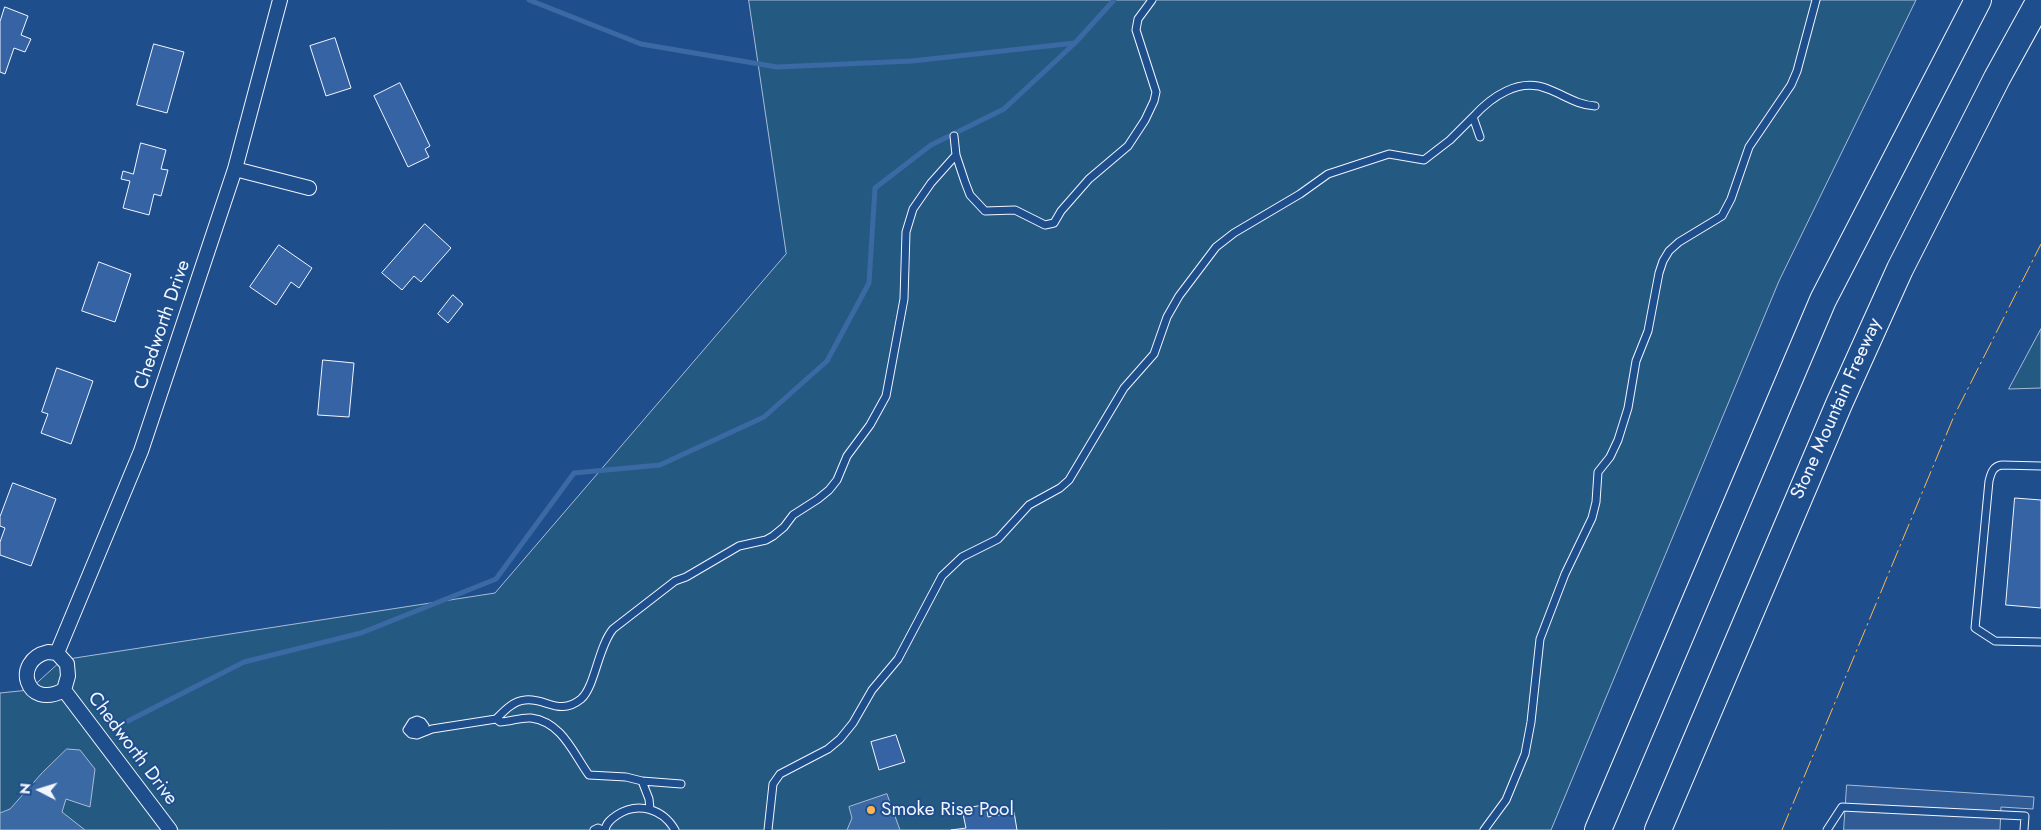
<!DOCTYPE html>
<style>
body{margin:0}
#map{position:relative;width:2041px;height:830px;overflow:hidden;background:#1f4e8c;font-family:Jost,sans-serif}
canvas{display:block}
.north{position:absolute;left:15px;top:765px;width:50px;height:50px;-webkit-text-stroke:4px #1f4e8c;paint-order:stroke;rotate:275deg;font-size:14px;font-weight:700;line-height:20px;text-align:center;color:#f2f6ff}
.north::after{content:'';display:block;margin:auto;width:18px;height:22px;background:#f2f6ff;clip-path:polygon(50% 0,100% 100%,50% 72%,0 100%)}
</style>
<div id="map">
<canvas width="2041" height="830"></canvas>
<div class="north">N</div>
</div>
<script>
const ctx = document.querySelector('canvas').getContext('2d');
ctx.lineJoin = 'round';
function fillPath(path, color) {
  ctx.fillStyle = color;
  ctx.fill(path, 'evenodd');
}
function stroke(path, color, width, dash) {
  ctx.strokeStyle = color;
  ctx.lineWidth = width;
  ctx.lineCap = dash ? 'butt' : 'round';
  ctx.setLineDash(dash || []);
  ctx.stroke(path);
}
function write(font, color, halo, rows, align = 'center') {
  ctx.font = font + ' Jost,sans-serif';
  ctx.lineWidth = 4;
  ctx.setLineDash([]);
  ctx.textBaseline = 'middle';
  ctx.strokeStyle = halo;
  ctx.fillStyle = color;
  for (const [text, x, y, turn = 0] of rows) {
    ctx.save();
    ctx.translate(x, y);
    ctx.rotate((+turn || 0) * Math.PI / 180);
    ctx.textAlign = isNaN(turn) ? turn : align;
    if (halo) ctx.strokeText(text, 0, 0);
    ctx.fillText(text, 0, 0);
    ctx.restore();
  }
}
const green = new Path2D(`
 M749,0H1916L1779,281L1551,830H0V693L29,690L62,660L495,593L786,254Z
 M2041,329V388L2009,389Z`);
const parking = new Path2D(`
 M1847,785L2034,797L2033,809L2001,807L2000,830H1844Z`);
const water = new Path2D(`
 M67,749L80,750L95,769L90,807L66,799L62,812L85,830H0V813L10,809L42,773Z
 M887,794L900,830H847L852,818L849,807Z`);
const stream = new Path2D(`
 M529,0L641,44L777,67L912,61L1075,43
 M128,721L244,662L361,633L496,579L574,473L660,465L764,417L827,361L869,283L875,188L931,145L1004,109L1075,43L1114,0`);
const building = new Path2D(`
 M5,7L28,16L21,35L31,39L25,52L14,48L5,74L0,72V22Z
 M335,38L351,88L326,96L310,46Z
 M154,44L184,52L167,113L137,105Z
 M400,83L430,146L425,149L429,157L408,167L374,96Z
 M141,143L166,150L161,169L168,170L161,196L154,194L149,215L123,208L130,181L121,179L123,171L133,174Z
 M425,224L451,248L421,282L414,276L402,290L382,273Z
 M279,245L312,268L299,288L291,282L276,305L250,287Z
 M99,262L131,274L115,322L82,311Z
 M453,295L463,304L448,323L438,314Z
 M323,360L354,363L349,417L318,415Z
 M57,368L93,381L71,444L41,433L48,414L42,412Z
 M13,483L56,499L31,566L0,555V542L5,528L0,526V517Z
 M2015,498L2041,500V608L2006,605Z
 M896,735L905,762L879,770L871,742Z
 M986,805L988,817L1014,812L1017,830H951L966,828L962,809Z`);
const lane = new Path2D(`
 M954,136L956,155L965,182L970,195L985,211L1015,210L1045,225L1054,223L1061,211L1089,179L1128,146L1145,120L1154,101L1156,92L1136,30L1138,19L1152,0
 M1480,137L1473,117C1491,97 1519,77 1548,89C1564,95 1577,105 1595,106
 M2041,466L2002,465C1993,466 1991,473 1989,481L1975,628L1995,641L2041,642
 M496,719C504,711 513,701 525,700C545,697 559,717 581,699C595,687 598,647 613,629L675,581L686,577L739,546L766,540L773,536L784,527L793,515L818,499L829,490L837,480L847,456L870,425L886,396L904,299L906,232L913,209L931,183L956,155
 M417,728L421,727L418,723L413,724L412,729L417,733L422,731L425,726L422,722L417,720L412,722L407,730L411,734L417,735L432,729L496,719L500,722C510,722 521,717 531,718C562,722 573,753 589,775L626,777L642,781
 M650,809L649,799L642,781L681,784
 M594,830L598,828L602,830
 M605,830C606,823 611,819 617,815C638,801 663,809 675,830
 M768,830L773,784L780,774L828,749L840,739L853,723L872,690L898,659L942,576L962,557L998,539L1029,505L1060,488L1069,480L1124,388L1154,354L1167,317L1179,296L1216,247L1234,233L1300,194L1328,174L1389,154L1424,160L1450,140L1473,117
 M1484,830L1506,800L1525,754L1531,722L1540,639L1565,574L1592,518L1596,502L1598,472L1610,457L1618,440L1628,408L1636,361L1648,331L1659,273L1663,261L1669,251L1679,242L1722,216L1731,199L1749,147L1791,85L1797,71L1816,0
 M1827,830L1842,807L2025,816L2024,830`);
const street = new Path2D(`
 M235,169L309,188
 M48,652L57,653L67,664L68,676L64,690C25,711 12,660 48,652Z
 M57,653L141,451L235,169L280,0
 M64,690L170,830`);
const highway = new Path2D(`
 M1598,830L1823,300L1978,0
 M1658,830L1839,404L1900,269L1997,78L2040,0`);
const power = new Path2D(`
 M1782,830L1954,416L2041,244`);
const markers = [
 [871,810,5,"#ffb74d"]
];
const streetNames = [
 ["Chedworth Drive",163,325,-71],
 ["Stone Mountain Freeway",1837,409,-66],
 ["Chedworth Drive",132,749,53]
];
const poiNames = [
 ["Smoke Rise Pool",881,810]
];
fillPath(green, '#245a82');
stroke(green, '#a8bbd7', 1);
fillPath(parking, '#305b95');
stroke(parking, '#a8bbd7', 1);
fillPath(water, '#3b69a3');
stroke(water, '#a8bbd7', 1);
stroke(stream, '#3b69a3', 5);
fillPath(building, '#3563a3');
stroke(building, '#f2f6ff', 1);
stroke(lane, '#f2f6ff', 9);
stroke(street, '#f2f6ff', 16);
stroke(highway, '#f2f6ff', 28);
stroke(lane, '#1f4e8c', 7);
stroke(street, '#1f4e8c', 14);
stroke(highway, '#1f4e8c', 26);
stroke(power, '#ffb74d', 1, [18, 4, 2.5, 4]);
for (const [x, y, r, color] of markers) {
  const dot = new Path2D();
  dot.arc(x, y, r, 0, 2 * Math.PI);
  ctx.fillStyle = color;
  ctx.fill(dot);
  stroke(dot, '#1f4e8c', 2);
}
write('19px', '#f2f6ff', '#1f4e8c', streetNames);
write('19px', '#f2f6ff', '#1f4e8c', poiNames, 'left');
</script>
